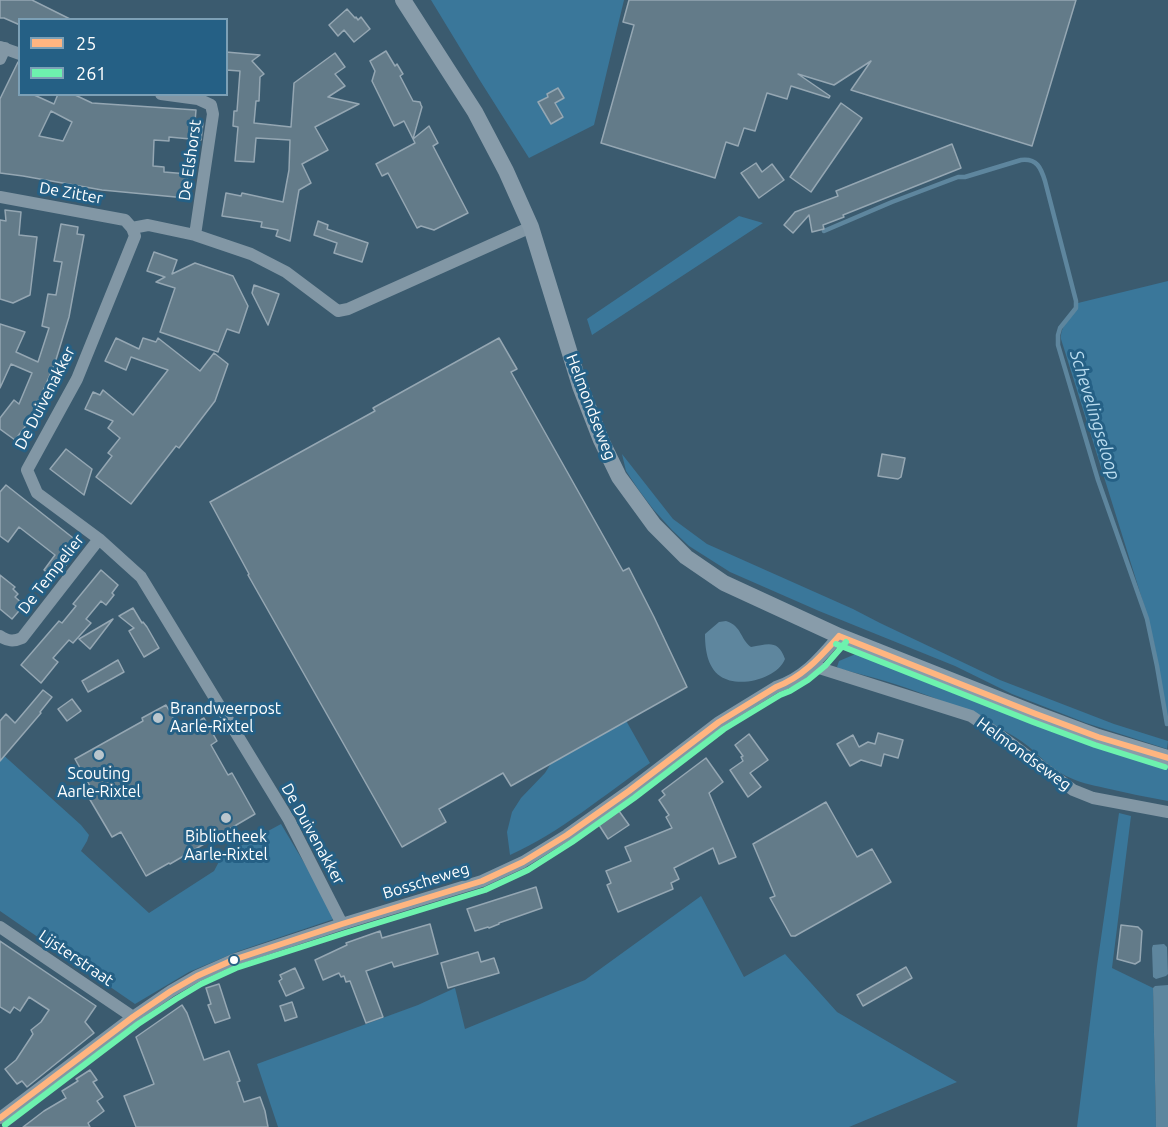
<!DOCTYPE html>
<style>
body{margin:0}
#map{position:relative;width:1168px;height:1127px;overflow:hidden;background:#3b5b6f;font-family:Ubuntu,sans-serif}
canvas{display:block}
.legend{position:absolute;left:18px;top:18px;width:210px;height:78px;box-sizing:border-box;background:#256085;border:2px solid #7ca0b6;margin:0;padding:8px 10px;list-style:none;font-size:18px;color:#fff}
.legend li{display:flex;align-items:center;gap:12px;height:30px}
.legend b{width:30px;border:2px solid #7ca0b6}
</style>
<div id="map">
<canvas width="1168" height="1127"></canvas>
<ul class="legend">
<li><b style="height:8px;background:#ffb580"></b>25</li>
<li><b style="height:8px;background:#6df2ae"></b>261</li>
</ul>
</div>
<script>
const ctx = document.querySelector('canvas').getContext('2d');
ctx.lineJoin = 'round';
function fillPath(path, color) {
  ctx.fillStyle = color;
  ctx.fill(path, 'evenodd');
}
function stroke(path, color, width, dash) {
  ctx.strokeStyle = color;
  ctx.lineWidth = width;
  ctx.lineCap = dash ? 'butt' : 'round';
  ctx.setLineDash(dash || []);
  ctx.stroke(path);
}
function write(font, color, halo, rows, align = 'center') {
  ctx.font = font + ' Ubuntu,sans-serif';
  ctx.lineWidth = 6;
  ctx.setLineDash([]);
  ctx.textBaseline = 'middle';
  ctx.strokeStyle = halo;
  ctx.fillStyle = color;
  for (const [text, x, y, turn = 0] of rows) {
    ctx.save();
    ctx.translate(x, y);
    ctx.rotate((+turn || 0) * Math.PI / 180);
    ctx.textAlign = isNaN(turn) ? turn : align;
    if (halo) ctx.strokeText(text, 0, 0);
    ctx.fillText(text, 0, 0);
    ctx.restore();
  }
}
const green = new Path2D(`
 M431,0H624L594,125L529,158L479,79Z
 M739,216L763,223L592,335L587,319Z
 M1168,281V724L1154,643L1143,602L1061,339C1060,322 1076,317 1078,303Z
 M622,454L673,519L707,544L853,609L880,623L1000,680L1114,724L1168,741L1167,749L1086,723L1012,694L955,666L819,611L730,572L689,546L672,530L653,509L638,489L626,471Z
 M858,653L1104,748L1168,766V801C1147,797 1126,793 1105,788C1091,785 1078,782 1066,776C1046,766 1034,748 1015,737C961,705 900,683 840,669L837,667L839,661Z
 M624,717L650,763C604,795 561,832 510,855L507,832L512,812L521,798L545,773L555,757Z
 M0,752L81,825L89,835L87,841L81,851L149,913L214,871L222,856L281,824L337,918L239,951L189,972L135,1004L0,911Z
 M1119,813L1131,816L1112,968L1153,988L1156,1127H1077L1097,966Z
 M701,896L744,977L785,954L837,1012L957,1082L849,1127H278L257,1064L418,1005L455,988L465,1029L585,980Z`);
const water = new Path2D(`
 M726,621C742,626 740,639 751,647C768,644 778,639 785,659C777,679 738,689 720,676C707,667 705,648 705,634L719,622Z
 M1164,944L1167,947L1168,974L1166,976L1156,979L1153,977L1152,948L1153,945Z
 M1168,985V1127H1156L1153,988L1155,986Z`);
const stream = new Path2D(`
 M824,231L892,202L958,177H965L1021,160C1037,158 1041,168 1045,181L1076,301V308L1060,328L1058,335V345L1098,480L1147,619L1157,666L1167,724`);
const building = new Path2D(`
 M0,0H32L72,20H20V25L4,18H0Z
 M629,0H1076L1032,146L851,90L871,61L834,85L798,74L830,96L829,98L791,86L787,99L767,93L755,131L744,128L738,146L726,142L715,178L601,143L634,25L623,22Z
 M347,9L355,18L356,17L358,20L361,17L370,29L354,42L344,30L338,36L329,25Z
 M386,51L395,66L397,64L403,74L400,76L413,101L420,102L421,105L422,107L413,139L429,126L438,143L433,146L468,213L434,230L421,226L417,228L388,173L382,176L376,164L415,143L404,121L394,126L372,81L375,71L370,61Z
 M226,52L260,55L252,61L264,74L260,77L259,101H256L254,123L291,127L294,83L335,53L345,67L335,74L345,86L328,97L359,104L315,127L328,150L302,164L311,183L299,190L290,241L276,236L278,230L261,227L262,222L222,216L226,193L241,196L242,193L283,202L289,170L290,140L256,138L254,162L235,161L238,127L233,126L234,111H237L240,71L226,70Z
 M18,62H20V94H32L54,104L58,94H73L92,103L196,110L195,122L203,123L201,140L169,137V141L154,140L153,166L164,167V172L188,174L186,198L102,190L23,176L0,173V99ZM51,111L72,122L63,141L39,136Z
 M558,88L564,98L555,103L563,117L551,124L538,102L548,97L547,94Z
 M841,103L862,118L811,192L790,177Z
 M952,144L961,168L843,215L844,217L823,225L824,229L812,232L809,215L793,233L784,225L795,212L838,196L836,191Z
 M756,163L762,172L772,164L784,180L759,198L741,173Z
 M5,210L21,212L19,235L37,237L30,295L13,303L0,299V220L6,221Z
 M318,221L328,225L327,229L368,243L362,262L334,253L337,243L314,235Z
 M61,224L78,227L77,234L84,235L69,317L55,363L31,419L15,440L0,429V418L14,400L19,404L32,373L11,364L0,388V324L25,332L16,352L38,362L49,328L42,326L48,294L56,295L62,262L54,261Z
 M154,252L177,260L172,274L195,263L233,276L248,306L239,333L227,329L218,352L160,332L175,288L156,282L165,277L147,271Z
 M254,285L279,294L268,325L252,293Z
 M116,338L139,349L143,338L156,342L158,338L200,371L214,353L228,364L215,401L179,448L176,446L131,504L96,477L112,456L108,453L120,438L108,428L113,421L85,409L93,392L100,395L103,390L133,415L168,370L131,357L126,370L105,361Z
 M499,338L517,369L511,372L623,571L629,568L654,617L687,687L511,786L503,773L439,809L446,822L402,847L248,575L249,574L210,502L375,411L373,408Z
 M66,449L92,469L84,495L50,469Z
 M882,454L905,458L901,477L898,479L878,476Z
 M6,485L82,545L55,579L44,570L55,555L19,527L8,542L0,536V492Z
 M101,570L118,585L112,593L114,595L106,605L101,601L86,619L91,623L73,643L69,640L53,658L58,662L41,683L21,665L59,621L62,623L76,606L73,604Z
 M0,575L15,587L13,589L18,594L15,597L24,605L12,619L0,609Z
 M133,608L142,623L143,622L147,627L159,648L144,657L129,631L134,628L119,616Z
 M113,619L90,649L79,639Z
 M118,660L124,672L88,692L82,681Z
 M43,690L52,697L40,712L41,713L0,761V721L6,714L15,723Z
 M72,699L81,711L67,721L58,709Z
 M166,705L181,731L204,718L217,741L211,745L228,775L232,773L255,814L170,864L169,863L146,876L121,832L112,837L89,798L95,795L75,759L143,721L142,718Z
 M878,733L903,740L898,758L884,754L881,766L861,760L850,766L837,744L853,735L859,747L868,742L875,744Z
 M749,734L768,760L750,773L761,787L748,797L730,770L743,761L741,757L743,756L735,745Z
 M706,758L723,782L709,793L736,857L719,864L713,848L674,868L679,879L671,883L673,889L618,912L607,885L611,883L606,871L631,861L625,847L672,828L666,817L669,815L659,800L665,795L662,791Z
 M826,802L857,857L872,849L891,882L795,936H791L770,898L775,896L753,844Z
 M619,811L629,825L608,839L599,825Z
 M536,887L542,908L499,923V924L489,928L488,927L475,931L467,909Z
 M430,924L438,954L394,967L392,962L366,971L383,1017L366,1023L350,981L346,982L344,976L341,977L339,973L323,980L315,960L347,945L346,943L380,931L382,938Z
 M1121,925L1138,927L1142,931L1140,961L1135,964L1117,959Z
 M0,941L96,1006L85,1022L94,1033L27,1087L22,1081L17,1084L5,1069L16,1060L33,1034L31,1030L41,1022L49,1010L29,997L20,1011L14,1007L10,1013L0,1007Z
 M478,952L481,962L494,958L499,973L448,988L441,963Z
 M906,967L912,978L863,1006L857,995Z
 M295,968L304,988L286,996L279,981L282,979L280,975Z
 M219,984L230,1018L215,1023L208,1005L211,1004L206,988Z
 M292,1002L297,1017L285,1021L280,1006Z
 M182,1005L187,1013L204,1060L229,1051L240,1081L237,1082L244,1102L260,1097L265,1111L268,1127H136L124,1096L154,1084L136,1037Z
 M90,1070L97,1080L93,1082L103,1097L97,1101L104,1111L88,1123L90,1127H23L44,1111L66,1098L62,1091L78,1081L76,1079Z`);
const street = new Path2D(`
 M0,47L20,54
 M0,59L5,48
 M161,94L198,99L211,105L213,114L195,235
 M0,197L125,220L132,228
 M0,636C8,641 13,642 22,638L99,539
 M813,666L971,716L1002,737L1073,790L1093,798L1168,812
 M342,924L289,820L141,577L99,539L37,493L27,470L77,379L135,236L132,228L148,225L195,235L251,254L286,272L338,311L348,309L531,227
 M0,927L133,1017
 M0,1118L133,1017L171,991L197,976L233,960L342,924L482,881L523,862L567,835L629,791L719,722L776,687C804,678 820,658 839,636`);
const secondary = new Path2D(`
 M403,0L475,112L506,171L531,227L580,386L601,440L619,477L654,525L686,557L724,583L839,636L1036,714L1098,737L1168,758`);
const bus1 = new Path2D(`
 M839,636L1036,714L1098,737L1168,758
 M0,1118L133,1017L171,991L197,976L233,960L342,924L482,881L523,862L567,835L629,791L719,722L776,687C803,677 820,657 839,636`);
const bus2 = new Path2D(`
 M836,644L1033,722L1095,745L1165,767
 M5,1125L138,1024L176,999L201,984L236,968L345,933L485,890L528,870L572,842L634,798L724,729L780,695L790,691L808,680L825,666L846,642`);
const markers = [
 [158,718,6,"#bac6cd"],
 [99,755,6,"#bac6cd"],
 [226,818,6,"#bac6cd"],
 [234,960,5,"#fff"]
];
const streetNames = [
 ["De Elshorst",190,160,-82],
 ["De Zitter",71,193,10],
 ["De Duivenakker",45,398,-63],
 ["Helmondseweg",591,407,69],
 ["De Tempelier",51,574,-52],
 ["Helmondseweg",1024,754,36],
 ["De Duivenakker",313,834,61],
 ["Bosscheweg",426,881,-17],
 ["Lijsterstraat",76,958,34]
];
const poiNames = [
 ["Brandweerpost",170,709,"left"],
 ["Aarle-Rixtel",170,727,"left"],
 ["Scouting",99,774],
 ["Aarle-Rixtel",99,792],
 ["Bibliotheek",226,837],
 ["Aarle-Rixtel",226,855]
];
const waterNames = [
 ["Schevelingseloop",1095,415,73]
];
fillPath(green, '#3a779a');
fillPath(water, '#5e869e');
stroke(stream, '#5e869e', 4.5);
fillPath(building, '#637b89');
stroke(building, '#95a7b3', 1.5);
stroke(street, '#8297a5', 12);
stroke(secondary, '#889caa', 16);
stroke(bus1, '#ffb580', 6);
stroke(bus2, '#6df2ae', 6);
for (const [x, y, r, color] of markers) {
  const dot = new Path2D();
  dot.arc(x, y, r, 0, 2 * Math.PI);
  ctx.fillStyle = color;
  ctx.fill(dot);
  stroke(dot, '#256085', 2);
}
write('16px', '#fff', '#256085', streetNames);
write('16px', '#fff', '#256085', poiNames);
write('italic 18px', '#badcef', '#256085', waterNames);
</script>
